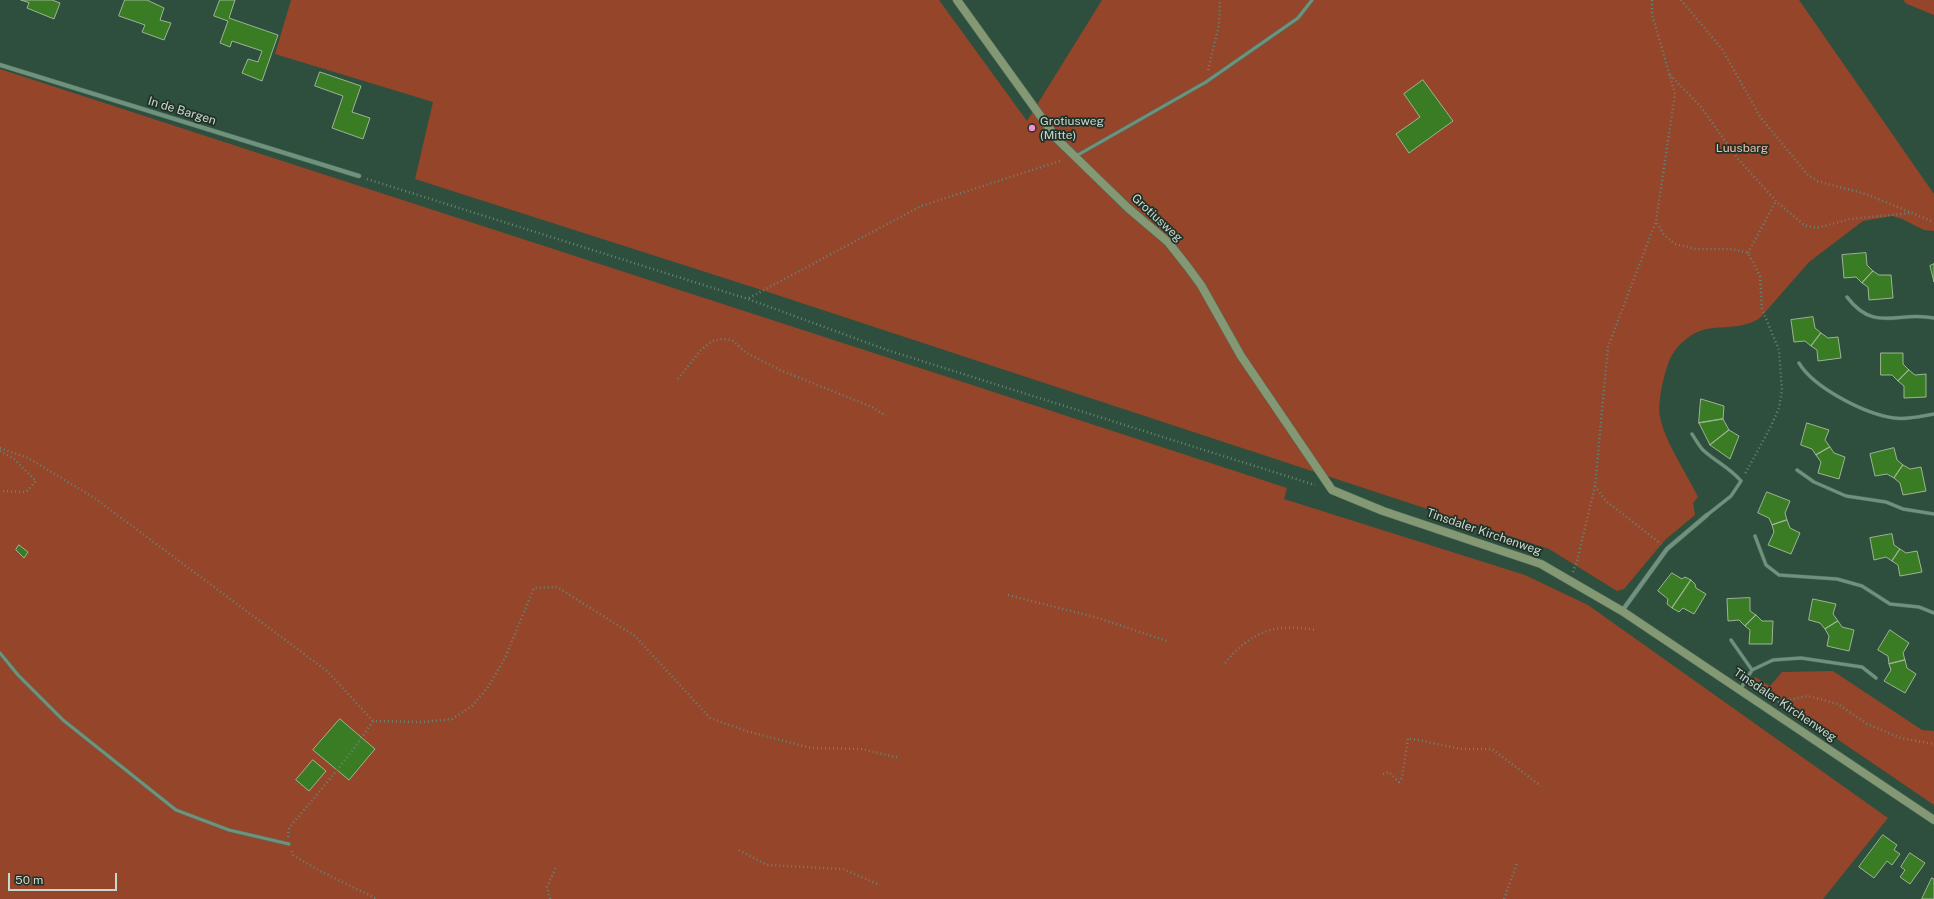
<!DOCTYPE html>
<style>
body{margin:0}
#map{position:relative;width:1934px;height:899px;overflow:hidden;background:#2e4f3d;font-family:"Public Sans",sans-serif}
canvas{display:block}
.scale{position:absolute;left:8px;top:873px;width:109px;height:18px;box-sizing:border-box;border:2px solid #c7d9ce;border-top:0;padding-left:5px;font-size:12px;line-height:14px;white-space:nowrap;color:#c7d9ce;-webkit-text-stroke:3px #223128;paint-order:stroke}
</style>
<div id="map">
<canvas width="1934" height="899"></canvas>
<div class="scale">50 m</div>
</div>
<script>
const ctx = document.querySelector('canvas').getContext('2d');
ctx.lineJoin = 'round';
function fillPath(path, color) {
  ctx.fillStyle = color;
  ctx.fill(path, 'evenodd');
}
function stroke(path, color, width, dash) {
  ctx.strokeStyle = color;
  ctx.lineWidth = width;
  ctx.lineCap = dash ? 'butt' : 'round';
  ctx.setLineDash(dash || []);
  ctx.stroke(path);
}
function write(font, color, halo, rows, align = 'center') {
  ctx.font = font + ' "Public Sans",sans-serif';
  ctx.lineWidth = 3.5;
  ctx.setLineDash([]);
  ctx.textBaseline = 'middle';
  ctx.strokeStyle = halo;
  ctx.fillStyle = color;
  for (const [text, x, y, turn = 0] of rows) {
    ctx.save();
    ctx.translate(x, y);
    ctx.rotate((+turn || 0) * Math.PI / 180);
    ctx.textAlign = isNaN(turn) ? turn : align;
    if (halo) ctx.strokeText(text, 0, 0);
    ctx.fillText(text, 0, 0);
    ctx.restore();
  }
}
const green = new Path2D(`
 M291,0H939L1027,121L1102,0H1799L1934,194V231L1924,230L1902,219L1892,216L1863,221L1809,262L1761,317C1743,331 1720,324 1700,331C1689,335 1678,345 1672,355C1665,367 1657,403 1660,417C1666,444 1686,472 1698,497L1693,503L1695,515L1665,540L1624,589L1617,591L1549,549L768,292L415,179L433,102L275,54Z
 M1903,0H1934V15L1907,4Z
 M0,69C429,209 858,347 1287,488L1284,499L1525,575L1588,605L1888,818L1823,899H0Z
 M1833,671L1922,730L1934,731V805L1752,681L1755,677L1770,686L1782,672Z`);
const building = new Path2D(`
 M21,0H52L60,3L54,19L27,8L29,3Z
 M125,0H147L164,8L160,20L171,23L164,40L142,32L145,25L119,16Z
 M220,0H235L229,18L278,35L262,81L242,73L248,59L258,62L262,51L232,41L230,47L220,43L228,21L214,16Z
 M320,72L361,86L352,112L370,118L363,139L332,128L343,96L315,86Z
 M1423,80L1453,121L1409,153L1396,134L1420,117L1404,94Z
 M1866,253L1867,265L1873,271L1862,283L1856,277L1844,278L1842,255Z
 M1934,264V282L1930,266Z
 M1873,271L1879,275H1891L1893,298L1869,300L1868,287L1862,283Z
 M1813,317L1815,328L1821,333L1811,346L1805,341L1794,342L1791,320Z
 M1821,333L1828,338L1838,337L1841,358L1818,361L1817,350L1811,346Z
 M1881,353H1903V364L1909,370L1898,381L1892,375H1881Z
 M1909,370L1915,375L1926,374V397L1904,398V386L1898,381Z
 M1701,399L1724,406L1723,419L1699,423Z
 M1723,419L1729,430L1710,445L1699,423Z
 M1807,423L1829,430L1825,440L1830,447L1816,455L1812,449L1801,445Z
 M1729,430L1739,436L1730,459L1710,445Z
 M1830,447L1834,453L1845,457L1839,479L1818,473L1821,462L1816,455Z
 M1894,448L1897,460L1903,465L1894,478L1887,474L1875,476L1870,454Z
 M1903,465L1910,469L1921,467L1926,491L1903,495L1900,483L1894,478Z
 M1767,492L1790,501L1785,513L1787,520L1772,525L1769,518L1758,513Z
 M1787,520L1790,528L1800,533L1791,554L1768,545L1774,532L1772,525Z
 M1892,534L1894,545L1900,549L1892,561L1886,557L1874,560L1870,538Z
 M19,545L28,552L24,558L16,550Z
 M1900,549L1906,553L1917,551L1922,572L1900,576L1898,565L1892,561Z
 M1672,573L1682,579L1685,577L1691,580L1672,608L1667,604L1668,599L1658,591Z
 M1691,580L1695,584L1696,588L1706,594L1694,614L1683,608L1679,612L1672,608Z
 M1750,598V611L1756,615L1745,626L1739,620L1728,621L1727,599Z
 M1813,599L1836,604L1833,614L1838,621L1825,629L1820,623L1809,620Z
 M1756,615L1762,621H1773L1772,644H1749L1750,630L1745,626Z
 M1838,621L1842,627L1854,630L1849,651L1827,646L1829,636L1825,629Z
 M1890,630L1909,643L1903,653L1905,660L1889,664L1888,656L1878,650Z
 M1905,660L1907,668L1916,674L1905,693L1884,681L1891,670L1889,664Z
 M340,719L375,749L349,780L313,750Z
 M313,760L326,771L309,791L296,780Z
 M1883,835L1897,845L1894,850L1900,854L1892,865L1887,861L1874,878L1859,867Z
 M1910,853L1925,863L1910,884L1900,877L1905,870L1901,867Z
 M1932,878L1934,879V899H1922Z`);
const path = new Path2D(`
 M1652,0V14L1675,94L1656,221L1664,235L1675,244L1696,249H1732L1748,253L1760,276L1762,309L1779,350L1782,390L1779,408L1770,428L1745,474
 M1681,0L1722,49L1761,118L1808,175L1817,181L1866,194L1934,222
 M1208,70L1219,25L1220,0
 M1670,75L1701,107L1738,159L1776,201L1804,225L1817,228L1850,219L1911,213
 M367,179L748,299L887,350L1315,485
 M1748,253L1776,201
 M749,298L921,206L1063,160
 M678,379L700,351L712,341L722,339L732,340L745,352L780,370L872,407L886,416
 M0,448L28,458L93,497L327,671L373,721L422,722L452,719L472,706L488,687L505,658L534,588L557,587L635,636L710,718L746,731L811,748L861,749L900,758
 M0,451L14,459L36,481L26,492L0,491
 M1595,486L1606,501L1661,544
 M1573,572L1577,561L1595,486L1608,347L1656,221
 M1008,595L1098,618L1167,641
 M1225,663C1252,630 1276,623 1316,630
 M1778,702L1808,696L1838,704L1867,724L1901,738L1934,744
 M1383,774L1389,772L1399,782L1402,778L1408,738L1461,749H1492L1541,786
 M288,837L289,828C318,793 348,759 373,721
 M739,850L767,865L843,869L880,885
 M292,851L293,855L320,871L377,899
 M550,899L547,887L556,867
 M1504,899L1517,863`);
const lane = new Path2D(`
 M1076,156L1206,82L1298,18L1312,0
 M1847,297C1875,334 1898,310 1934,318
 M1799,363C1814,388 1865,414 1894,418C1907,420 1921,416 1934,414
 M1692,434C1696,440 1699,446 1703,450C1716,462 1729,467 1741,481L1731,496L1707,515
 M1797,470L1814,482L1846,496L1886,502L1903,509L1934,514
 M1755,536L1766,565L1779,575L1837,579L1862,586L1890,604L1919,607L1934,613
 M1731,640L1752,670
 M0,653L18,675L63,720L176,810L229,830L289,844
 M1740,690L1752,670L1773,660L1801,658L1862,667L1876,678`);
const street = new Path2D(`
 M0,65L359,176
 M1622,611L1667,549L1707,515`);
const secondary = new Path2D(`
 M957,0L1057,139L1128,208L1168,242L1187,266L1201,285L1241,356L1332,490L1383,511L1541,564L1622,611L1934,820`);
const markers = [
 [1032,128,4,"#f391d6"]
];
const streetNames = [
 ["In de Bargen",182,111,17],
 ["Grotiusweg",1157,218,43],
 ["Tinsdaler Kirchenweg",1484,532,19],
 ["Tinsdaler Kirchenweg",1785,705,34]
];
const poiNames = [
 ["Grotiusweg",1040,121],
 ["(Mitte)",1040,135]
];
const parkNames = [
 ["Luusbarg",1742,148]
];
fillPath(green, '#94452a');
fillPath(building, '#3a7c23');
stroke(building, '#9db496', 1);
stroke(lane, '#506d5e', 4);
stroke(street, '#506d5e', 5);
stroke(secondary, '#506d5e', 9);
stroke(path, '#6a8576', 2.5, [1, 3]);
stroke(lane, '#6f927d', 3);
stroke(street, '#6f927d', 4);
stroke(secondary, '#849874', 8);
for (const [x, y, r, color] of markers) {
  const dot = new Path2D();
  dot.arc(x, y, r, 0, 2 * Math.PI);
  ctx.fillStyle = color;
  ctx.fill(dot);
  stroke(dot, '#223128', 1.5);
}
write('12px', '#c7d9ce', '#223128', streetNames);
write('12px', '#c7d9ce', '#223128', poiNames, 'left');
write('12px', '#f4beac', '#223128', parkNames);
</script>
